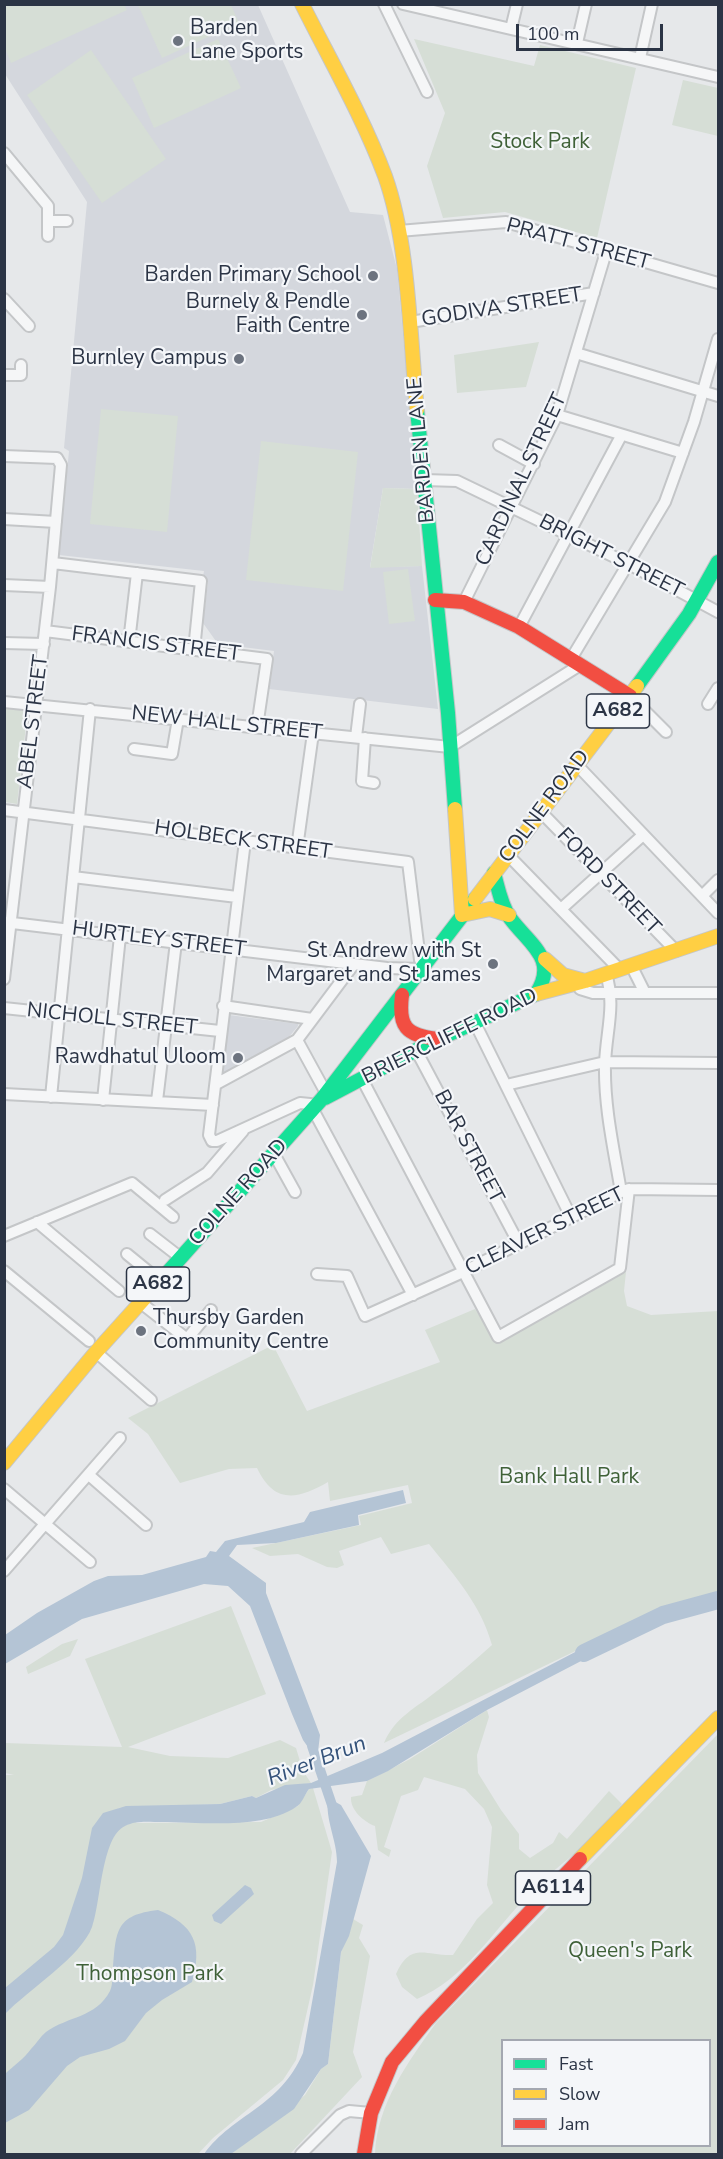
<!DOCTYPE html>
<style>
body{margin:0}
#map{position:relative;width:723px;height:2159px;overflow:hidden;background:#e6e8ea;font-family:"Nunito Sans",sans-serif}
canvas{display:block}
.frame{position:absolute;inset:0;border:6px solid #2b3445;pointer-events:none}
.legend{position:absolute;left:501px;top:2039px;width:210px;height:108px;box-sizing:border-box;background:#f4f6f9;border:2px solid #a4a8b1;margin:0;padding:8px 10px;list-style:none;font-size:18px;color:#2b3445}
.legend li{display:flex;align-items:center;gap:12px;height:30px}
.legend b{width:30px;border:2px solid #a4a8b1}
.scale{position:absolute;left:516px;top:24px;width:147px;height:27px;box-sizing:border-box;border:3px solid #2b3445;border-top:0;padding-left:8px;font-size:18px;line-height:21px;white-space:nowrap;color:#2b3445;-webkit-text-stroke:4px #f4f6f9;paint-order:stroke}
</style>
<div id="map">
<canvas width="723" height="2159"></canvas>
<div class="frame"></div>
<ul class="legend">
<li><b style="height:8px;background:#16e098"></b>Fast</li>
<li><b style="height:8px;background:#ffcf43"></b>Slow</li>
<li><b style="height:8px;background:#f24e42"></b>Jam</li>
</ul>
<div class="scale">100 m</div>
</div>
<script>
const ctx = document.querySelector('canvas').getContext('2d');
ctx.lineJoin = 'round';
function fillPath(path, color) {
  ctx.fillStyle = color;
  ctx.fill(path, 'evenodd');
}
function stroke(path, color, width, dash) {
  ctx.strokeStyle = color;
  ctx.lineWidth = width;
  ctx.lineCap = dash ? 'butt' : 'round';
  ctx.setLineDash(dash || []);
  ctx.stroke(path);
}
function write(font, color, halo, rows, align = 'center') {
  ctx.font = font + ' "Nunito Sans",sans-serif';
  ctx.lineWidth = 4.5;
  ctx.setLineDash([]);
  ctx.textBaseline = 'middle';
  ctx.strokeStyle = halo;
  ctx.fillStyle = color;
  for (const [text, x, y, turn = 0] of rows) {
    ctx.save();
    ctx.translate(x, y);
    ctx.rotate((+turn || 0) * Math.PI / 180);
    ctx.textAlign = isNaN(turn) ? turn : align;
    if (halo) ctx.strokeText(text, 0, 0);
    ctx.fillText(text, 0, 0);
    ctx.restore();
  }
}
const built = new Path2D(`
 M5,5H258L350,212L383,215L397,269L417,489L383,488L370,567L422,566L438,709L269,689L274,651L218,644L203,623L208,582L203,577L204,571L59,555L69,451L64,448L87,202L5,74Z
 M229,1015L298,1024V1026L284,1043L222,1074Z`);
const green = new Path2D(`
 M4,5H124L127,10L11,63L5,48Z
 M138,5H231L239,23L162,58Z
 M218,39L241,88L154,128L132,78Z
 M414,39L534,66L540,45L636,68L597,238L505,212L443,218L427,166L445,113Z
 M91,50L166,159L102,203L27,95Z
 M683,80L718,88V136L672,125Z
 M539,342L526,387L457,393L454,355Z
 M101,409L178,416L167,532L90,524Z
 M261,441L358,452L343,591L246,580Z
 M383,488L417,489L422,566L370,568Z
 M408,569L415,621L389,624L383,572Z
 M5,707L28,708L17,804L5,802Z
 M626,1272L624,1291L627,1306L651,1315L718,1311V1593L667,1607L384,1743C395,1717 416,1708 437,1691C456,1677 474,1661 492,1645C481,1605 455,1576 429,1544L391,1554L381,1537L339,1551L344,1565L337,1568L327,1567L298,1554L270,1556L252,1548L361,1525L359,1516L412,1503L408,1485L330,1501L328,1482C297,1500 274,1504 257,1468L229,1469L180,1483L148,1434L128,1418L273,1345L307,1411L440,1362L425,1330L475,1309L498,1344Z
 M231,1606L266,1694L128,1747L170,1756L228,1758L280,1740L296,1748L303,1771L311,1783L271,1790L256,1798L252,1796L220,1804L118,1808L137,1823L261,1822L298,1806L309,1789L313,1788L332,1852L313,1985L296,2060L283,2080L213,2138L198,2154H5V1775H14L5,1773V1743L122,1747L85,1659Z
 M78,1639L70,1656L28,1674L26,1667L62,1644Z
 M487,1710L489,1717L477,1755L478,1773L501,1810L519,1834V1849L530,1858L553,1843L559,1832L567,1839L609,1791L622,1804C610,1818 599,1834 585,1845C565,1862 544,1877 526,1897C493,1932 463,1980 417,1999L402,1987L396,1974C411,1941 425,1956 453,1955L477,1919L493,1903L487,1885L492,1827L484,1809L465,1789L424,1777L418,1790L401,1796L384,1847L391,1850L389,1857L378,1850L375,1826C364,1822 350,1810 351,1797L362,1795L367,1781L410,1759Z
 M718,1734V2154H375C377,2104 408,2062 436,2023ZM502,2040H710V2146H502Z
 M353,1919L363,1925L359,1938L370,1956L353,2052L362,2077L290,2154H231L305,2095L321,2069L328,2064L341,1952Z`);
const water = new Path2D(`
 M403,1490L406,1503L358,1515L359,1525L276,1543L237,1545L229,1556L266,1583V1593L320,1735L317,1760L303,1740L292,1714L250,1606L228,1586L204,1584L82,1619L5,1664V1635L37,1613L94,1581L108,1576L142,1575L206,1557L210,1551L216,1552L225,1541L304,1522L310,1512Z
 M602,1638L608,1647L487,1710L388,1771L367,1781L309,1789C305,1794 302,1804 296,1807C262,1830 202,1822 161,1822C150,1822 136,1820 125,1826C101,1837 101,1903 92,1927C81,1957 28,1990 5,2014V1988L54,1947L63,1935L82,1878L92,1828L103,1813L126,1806L220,1804L252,1796L256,1798L285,1785L311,1783L382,1753Z
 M328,1798L341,1805L371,1856L349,1936L341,1952L328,2064L321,2069L294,2109L231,2154H204C234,2113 279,2108 303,2053L337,1862C337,1840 325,1820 328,1798Z
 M245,1885L251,1888L254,1894L221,1924L214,1921L212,1915Z
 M158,1910C194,1925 203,1944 192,1982L162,2000L146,2013L125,2041L109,2049L80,2057L67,2066L29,2110L5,2123V2074C13,2066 24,2059 31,2049C36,2044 40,2037 46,2032C68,2016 96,2018 110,1991C113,1985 112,1976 113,1969C116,1930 116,1915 158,1910Z`);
const canal = new Path2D(`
 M312,1746L334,1811`);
const river = new Path2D(`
 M584,1653L663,1615L718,1600`);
const street = new Path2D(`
 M384,4L427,92
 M403,4L718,77
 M511,29L517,4
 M577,43L586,4
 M640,58L652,4
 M4,153L48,206V236
 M49,221H67
 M399,231L506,222L718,283
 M4,299L29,326
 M410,322L594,293
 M576,353L718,396
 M4,375H21V365
 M557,415L683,453
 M499,445L534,464
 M4,456L57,458L61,465L50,587L4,979
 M425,480L457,481L629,564L718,612
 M4,519L56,522
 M53,563L201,581L194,650
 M4,585L50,587
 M464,602L557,415L606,252
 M519,627L621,436
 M45,631L267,659L257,727
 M129,642L137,573
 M4,643L44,644
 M571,659L665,502L694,422L718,339
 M630,696L666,732
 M4,702L450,747L580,665
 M708,704L718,688
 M356,737L360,704
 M365,738L362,781L374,783
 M134,749L172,754L178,719
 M577,765L718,913
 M4,810L408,862L420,960L424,965
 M541,812L676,951
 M245,841L209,1135L212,1141H217L300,1103L310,1104L413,1295
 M297,848L313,733
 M508,855L619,969
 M73,877L237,897
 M702,896L718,880
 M561,909L643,835
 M4,922L387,968L421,969
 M631,965L645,993
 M606,974C616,1005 606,1032 605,1064C604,1107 614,1150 621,1192
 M577,983L580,989L593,993H718
 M223,1006L312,1019
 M4,1008L220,1031
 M474,1021L571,1217
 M297,1040L326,1093
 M416,1050L519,1244
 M362,1079L498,1337L620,1268L629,1189
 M216,1084L297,1040L354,964
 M506,1085L605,1062L718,1063
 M4,1094L213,1105
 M51,1097L90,709
 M103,1100L120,936
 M157,1101L176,942
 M274,1154L295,1192
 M165,1200L207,1173L243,1131
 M37,1222L119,1291
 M150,1234L181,1258
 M4,1236L132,1183L173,1217
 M127,1254L160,1281
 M4,1271L89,1341
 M317,1274L347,1276L365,1316L463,1272L621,1192L629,1189L718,1190
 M141,1303L187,1339L211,1310
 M96,1352L151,1400
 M90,1476L146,1525
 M4,1489L90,1562
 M4,1571L120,1438
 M301,2154L340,2115L349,2111L371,2113`);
const fast = new Path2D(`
 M417,410L448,713L455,809
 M637,686L689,614L718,562
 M325,1098L422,1047L536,994C559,959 529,944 510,918C501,905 498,888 494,873
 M160,1281L321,1100L475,899`);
const slow = new Path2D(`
 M302,4C330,60 363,117 385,176C409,243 410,339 417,410
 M455,809L462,915
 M475,899L637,686
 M462,915L490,909L509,915
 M545,959L563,975L585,981
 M536,994L585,981L718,936
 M4,1463L96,1352L160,1281
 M580,1859L718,1718`);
const jam = new Path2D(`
 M435,600L464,602L519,627L630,696
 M402,995C398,1027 406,1035 437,1039
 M364,2154L371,2113L392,2062L426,2021L580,1859`);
const markers = [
 [178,41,6,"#6c737f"],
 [373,276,6,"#6c737f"],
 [362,315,6,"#6c737f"],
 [239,359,6,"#6c737f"],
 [493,964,6,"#6c737f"],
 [238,1058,6,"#6c737f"],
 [141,1331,6,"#6c737f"]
];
const shields = [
 [618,711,63],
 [158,1284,63],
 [553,1888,75]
];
const shieldNames = [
 ["A682",618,711],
 ["A682",158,1284],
 ["A6114",553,1888]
];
const poiNames = [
 ["Barden",190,29,"left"],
 ["Lane Sports",190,53,"left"],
 ["Barden Primary School",361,276],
 ["Burnely & Pendle",350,303],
 ["Faith Centre",350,327],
 ["Burnley Campus",227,359],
 ["St Andrew with St",481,952],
 ["Margaret and St James",481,976],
 ["Rawdhatul Uloom",226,1058],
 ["Thursby Garden",153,1319,"left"],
 ["Community Centre",153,1343,"left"]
];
const parkNames = [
 ["Stock Park",540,143],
 ["Bank Hall Park",569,1478],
 ["Queen's Park",630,1952],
 ["Thompson Park",150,1975]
];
const streetNames = [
 ["PRATT STREET",578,245,15],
 ["GODIVA STREET",502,308,-9],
 ["BARDEN LANE",422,450,-95],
 ["CARDINAL STREET",522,480,-65],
 ["BRIGHT STREET",611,557,27],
 ["FRANCIS STREET",156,645,7],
 ["ABEL STREET",34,722,-83],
 ["NEW HALL STREET",227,724,6],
 ["COLNE ROAD",545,807,-53],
 ["HOLBECK STREET",243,841,8],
 ["FORD STREET",608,882,46],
 ["HURTLEY STREET",159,940,7],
 ["NICHOLL STREET",112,1020,6],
 ["BRIERCLIFFE ROAD",450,1037,-26],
 ["BAR STREET",468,1147,62],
 ["COLNE ROAD",239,1193,-48],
 ["CLEAVER STREET",545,1232,-26]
];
const waterNames = [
 ["River Brun",317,1762,-21]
];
fillPath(built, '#d4d7dd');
fillPath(green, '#d6ded6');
fillPath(water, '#b4c4d5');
stroke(canal, '#b4c4d5', 10);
stroke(river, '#b4c4d5', 18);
stroke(street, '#c4c6c8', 14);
stroke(fast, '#c4c6c8', 16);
stroke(slow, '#c4c6c8', 16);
stroke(jam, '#c4c6c8', 16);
stroke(street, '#f5f6f7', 10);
stroke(fast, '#16e098', 14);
stroke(slow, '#ffcf43', 14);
stroke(jam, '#f24e42', 14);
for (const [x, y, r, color] of markers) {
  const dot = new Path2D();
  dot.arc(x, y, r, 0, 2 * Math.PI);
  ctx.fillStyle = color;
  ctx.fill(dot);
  stroke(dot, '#f4f6f9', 2);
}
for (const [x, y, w] of shields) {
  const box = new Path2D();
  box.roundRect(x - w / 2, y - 17, w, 34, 4.5);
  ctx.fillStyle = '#f4f6f9';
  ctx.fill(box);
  stroke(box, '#2b3445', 1.5);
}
write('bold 20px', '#2b3445', null, shieldNames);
write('21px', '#2b3445', '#f4f6f9', poiNames, 'right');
write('21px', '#3f6138', '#f4f6f9', parkNames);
write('21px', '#2b3445', '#f4f6f9', streetNames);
write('italic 22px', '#34527a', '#f4f6f9', waterNames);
</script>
